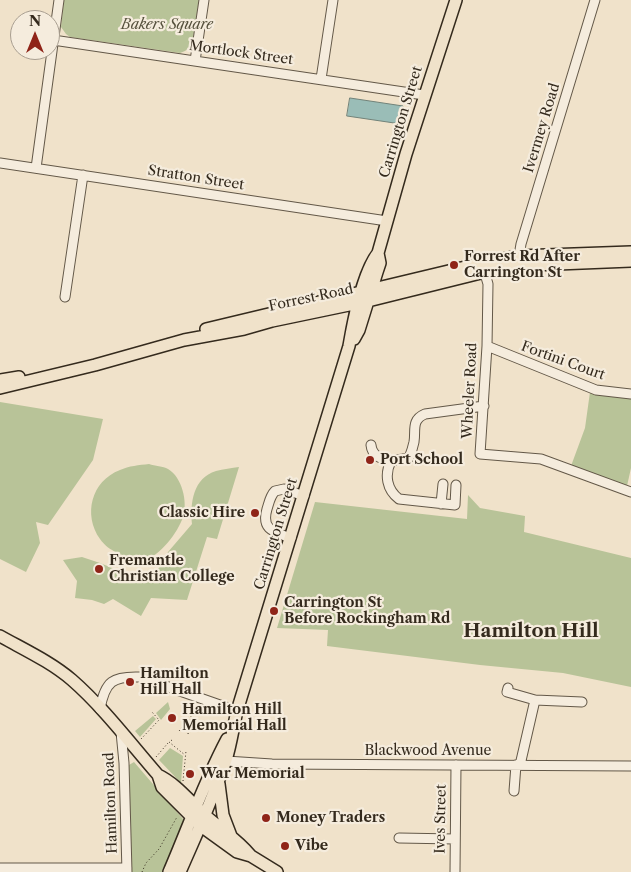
<!DOCTYPE html>
<style>
body{margin:0}
#map{position:relative;width:631px;height:872px;overflow:hidden;background:#f0e2ca;font-family:"Libre Caslon Text",serif}
canvas{display:block}
.north{position:absolute;left:10px;top:10px;width:50px;height:50px;box-sizing:border-box;background:#f5ecdd;border:1px solid #a89e90;border-radius:50%;rotate:0deg;font-size:14px;font-weight:700;line-height:20px;text-align:center;color:#342a1d}
.north::after{content:'';display:block;margin:auto;width:18px;height:22px;background:#8f2418;clip-path:polygon(50% 0,100% 100%,50% 72%,0 100%)}
</style>
<div id="map">
<canvas width="631" height="872"></canvas>
<div class="north">N</div>
</div>
<script>
const ctx = document.querySelector('canvas').getContext('2d');
ctx.lineJoin = 'round';
function fillPath(path, color) {
  ctx.fillStyle = color;
  ctx.fill(path, 'evenodd');
}
function stroke(path, color, width, dash) {
  ctx.strokeStyle = color;
  ctx.lineWidth = width;
  ctx.lineCap = dash ? 'butt' : 'round';
  ctx.setLineDash(dash || []);
  ctx.stroke(path);
}
function write(font, color, halo, rows, align = 'center') {
  ctx.font = font + ' "Libre Caslon Text",serif';
  ctx.lineWidth = 4.5;
  ctx.setLineDash([]);
  ctx.textBaseline = 'middle';
  ctx.strokeStyle = halo;
  ctx.fillStyle = color;
  for (const [text, x, y, turn = 0] of rows) {
    ctx.save();
    ctx.translate(x, y);
    ctx.rotate((+turn || 0) * Math.PI / 180);
    ctx.textAlign = isNaN(turn) ? turn : align;
    if (halo) ctx.strokeText(text, 0, 0);
    ctx.fillText(text, 0, 0);
    ctx.restore();
  }
}
const green = new Path2D(`
 M64,0H199L192,45L185,51L180,53L70,37L66,34L61,27Z
 M590,392L631,398V468L627,486L571,466L585,428Z
 M0,402L103,419L93,460L48,525L36,522L40,543L26,572L0,559Z
 M149,464C155,466 163,466 168,469C182,477 188,502 183,517C178,532 160,557 143,560C135,561 124,557 117,553C110,549 105,546 100,539C83,515 91,481 120,470C129,466 139,465 149,464Z
 M239,467L217,539L207,537L187,600L151,598L141,616L113,599L104,604L92,600L75,598L77,581L63,560L82,557L100,563L144,581L161,566L168,552L192,524C190,503 193,478 216,471C223,469 232,468 239,467Z
 M468,495L480,508L525,516L524,532L631,558V687L563,673L480,665L327,646L328,630L277,628L315,502L467,519Z
 M168,702L170,709L161,720L156,713Z
 M153,716L156,719L140,737L135,731Z
 M170,748L183,756L181,783L159,760Z
 M134,762L183,819L184,825L165,872H132V867L130,863L129,765Z`);
const water = new Path2D(`
 M350,98L403,106L401,124L347,116Z`);
const path = new Path2D(`
 M184,709L190,703
 M191,721L199,723
 M179,731L190,719
 M188,734L193,704
 M141,739L159,720L152,712
 M172,740L169,742L185,755
 M156,757L168,743
 M183,781L186,751
 M142,872L146,863L159,849L177,817`);
const minor = new Path2D(`
 M53,40L424,95
 M195,61L204,0
 M321,79L333,0
 M0,163L387,221
 M36,168L59,0
 M518,262L521,244L595,0
 M483,267L488,284L487,346L480,454L541,459L631,492
 M65,297L83,175
 M487,346L596,390L631,394
 M371,445C372,456 381,459 391,461
 M456,485L455,505L399,499C387,490 384,475 391,461L409,458C411,453 413,447 414,442C416,430 411,420 425,414L484,406
 M441,504L443,484
 M291,538C274,532 261,530 267,509C269,503 270,496 275,491L284,489L304,496
 M508,688L507,692L535,700L582,702
 M100,709C105,681 113,676 140,677L237,711
 M121,732L124,763L127,872
 M226,761L272,764L631,766
 M520,765L535,700
 M514,791L516,765
 M399,838L455,839
 M0,868H127
 M455,872L456,765`);
const major = new Path2D(`
 M206,329L482,263L518,256L631,252
 M354,339L359,330L377,272L380,263L378,253
 M0,380L19,377
 M0,388L95,365L184,340L244,329L272,321L368,301L509,266L631,261
 M0,636C25,650 51,662 72,680C103,707 131,744 158,775L162,787L201,826L237,852L251,856L277,872
 M158,775C177,784 191,803 207,817C222,830 238,840 251,856
 M219,784L223,815L231,836
 M169,872C188,828 204,782 227,739
 M180,872C196,835 213,799 226,760C231,744 233,728 237,711L349,346C353,322 363,272 378,253L406,154L456,0`);
const markers = [
 [454,265,5,"#8f2418"],
 [370,460,5,"#8f2418"],
 [255,513,5,"#8f2418"],
 [99,569,5,"#8f2418"],
 [274,611,5,"#8f2418"],
 [130,682,5,"#8f2418"],
 [172,718,5,"#8f2418"],
 [190,774,5,"#8f2418"],
 [266,818,5,"#8f2418"],
 [285,846,5,"#8f2418"]
];
const parkNames = [
 ["Bakers Square",167,25]
];
const streetNames = [
 ["Mortlock Street",241,53,8],
 ["Carrington Street",401,122,-73],
 ["Ivermey Road",542,128,-73],
 ["Stratton Street",196,178,9],
 ["Forrest Road",311,298,-12],
 ["Fortini Court",563,361,20],
 ["Wheeler Road",470,391,-87],
 ["Carrington Street",276,534,-73],
 ["Blackwood Avenue",428,751],
 ["Hamilton Road",111,803,-92],
 ["Ives Street",441,819,-89]
];
const poiNames = [
 ["Forrest Rd After",464,257],
 ["Carrington St",464,273],
 ["Port School",380,460],
 ["Classic Hire",245,513,"right"],
 ["Fremantle",109,561],
 ["Christian College",109,577],
 ["Carrington St",284,603],
 ["Before Rockingham Rd",284,619],
 ["Hamilton",140,674],
 ["Hill Hall",140,690],
 ["Hamilton Hill",182,710],
 ["Memorial Hall",182,726],
 ["War Memorial",200,774],
 ["Money Traders",276,818],
 ["Vibe",295,846]
];
const districtNames = [
 ["Hamilton Hill",531,632]
];
fillPath(green, '#b8c398');
fillPath(water, '#9abdb7');
stroke(water, '#718279', 1);
stroke(minor, '#635848', 11);
stroke(major, '#342a1d', 14);
stroke(path, '#342a1d', 1, [1, 2.5]);
stroke(minor, '#f5ecdd', 9);
stroke(major, '#f0e2ca', 11);
for (const [x, y, r, color] of markers) {
  const dot = new Path2D();
  dot.arc(x, y, r, 0, 2 * Math.PI);
  ctx.fillStyle = color;
  ctx.fill(dot);
  stroke(dot, '#f5ecdd', 2);
}
write('italic 14px', '#55503c', '#f5ecdd', parkNames);
write('14px', '#342a1d', '#f5ecdd', streetNames);
write('bold 14px', '#342a1d', '#f5ecdd', poiNames, 'left');
write('bold 19px', '#342a1d', '#f5ecdd', districtNames);
</script>
